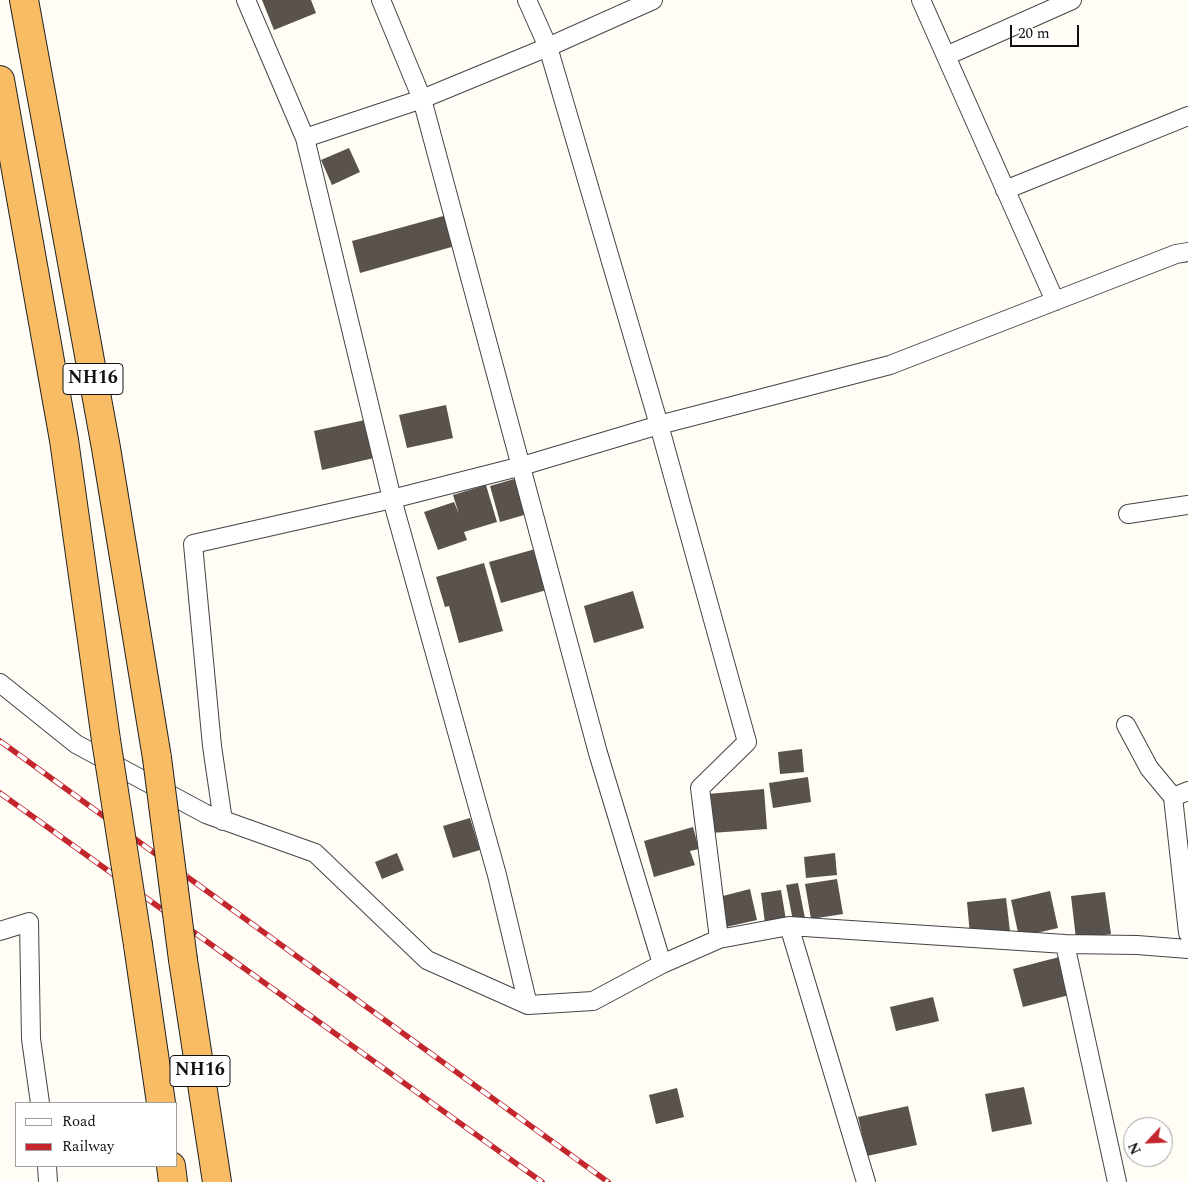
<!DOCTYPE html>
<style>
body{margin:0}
#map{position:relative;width:1188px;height:1182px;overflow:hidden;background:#fffdf5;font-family:Spectral,serif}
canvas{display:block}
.legend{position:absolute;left:15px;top:1102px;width:162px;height:65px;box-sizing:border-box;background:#fff;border:1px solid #a0a0a0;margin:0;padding:6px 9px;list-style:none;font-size:15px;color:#111}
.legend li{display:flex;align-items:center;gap:10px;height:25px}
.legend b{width:25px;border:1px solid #a0a0a0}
.north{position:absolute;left:1123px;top:1117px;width:50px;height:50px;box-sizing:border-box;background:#fff;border:1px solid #a0a0a0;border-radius:50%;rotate:245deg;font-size:14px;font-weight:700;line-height:20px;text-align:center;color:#111}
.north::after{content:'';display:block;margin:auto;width:18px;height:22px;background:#c4262e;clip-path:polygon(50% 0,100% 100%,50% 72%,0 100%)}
.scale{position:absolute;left:1010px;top:25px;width:69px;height:22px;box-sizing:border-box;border:2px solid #111;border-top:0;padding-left:6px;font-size:15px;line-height:18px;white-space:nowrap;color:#111;-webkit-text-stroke:4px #fff;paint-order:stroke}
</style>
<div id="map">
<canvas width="1188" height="1182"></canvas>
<ul class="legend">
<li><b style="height:6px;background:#fff"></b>Road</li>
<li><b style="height:6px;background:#c4262e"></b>Railway</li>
</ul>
<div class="north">N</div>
<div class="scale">20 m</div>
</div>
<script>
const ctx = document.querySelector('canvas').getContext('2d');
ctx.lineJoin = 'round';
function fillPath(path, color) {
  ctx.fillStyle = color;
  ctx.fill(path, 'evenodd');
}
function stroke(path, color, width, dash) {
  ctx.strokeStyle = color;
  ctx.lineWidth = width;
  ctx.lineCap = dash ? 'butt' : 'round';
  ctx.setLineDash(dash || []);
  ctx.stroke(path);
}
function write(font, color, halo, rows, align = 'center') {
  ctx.font = font + ' Spectral,serif';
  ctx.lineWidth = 5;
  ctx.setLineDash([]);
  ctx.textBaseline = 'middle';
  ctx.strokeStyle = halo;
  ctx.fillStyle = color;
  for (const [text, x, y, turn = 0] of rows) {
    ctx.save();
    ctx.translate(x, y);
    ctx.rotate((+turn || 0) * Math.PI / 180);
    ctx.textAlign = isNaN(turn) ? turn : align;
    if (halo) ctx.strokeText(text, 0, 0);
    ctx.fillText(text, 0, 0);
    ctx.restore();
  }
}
const building = new Path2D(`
 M262,0H311L316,13L274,30Z
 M349,148L360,172L332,185L321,160Z
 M447,215L455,246L360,273L352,241Z
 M446,405L453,438L407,448L399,415Z
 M365,420L374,458L322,470L314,431Z
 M521,477L531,513L500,522L490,486Z
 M486,485L497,522L464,532L467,540L438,550L424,512L454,502L459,514L453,495Z
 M539,548L550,589L501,603L489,562Z
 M484,563L503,631L459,643L449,606L445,607L436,577Z
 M633,591L644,628L594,643L584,606Z
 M802,749L804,772L780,774L778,752Z
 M808,777L811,802L773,808L769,783Z
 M764,789L767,829L711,833L708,794Z
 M470,818L480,850L453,858L443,826Z
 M693,827L699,849L690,851L695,865L654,877L644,841Z
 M397,853L404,870L382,879L375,862Z
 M835,853L837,875L806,878L804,857Z
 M837,879L843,914L811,919L805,884Z
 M798,883L805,918L793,921L786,885Z
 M750,889L757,920L726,927L719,897Z
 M781,890L786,920L765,923L761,893Z
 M1050,891L1058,928L1019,937L1011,900Z
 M1105,892L1111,934L1076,939L1071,896Z
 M1006,898L1010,931L970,935L967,902Z
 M1063,956L1073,994L1023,1007L1013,969Z
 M933,997L939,1021L896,1031L890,1007Z
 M1024,1087L1032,1124L992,1132L985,1094Z
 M677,1088L684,1117L656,1124L649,1095Z
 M908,1106L917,1145L867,1156L858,1117Z`);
const minor = new Path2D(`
 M246,0L305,138L392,499L497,875L528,1005
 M381,0L422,99L598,753L662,964
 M653,0L548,47L659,425L890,365L1176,254L1188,252
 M921,0L1055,301
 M946,56L1072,0
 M305,138L422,99L548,47L527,0
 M1005,190L1188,116
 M1128,514L1188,505
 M0,683L76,744L206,814L315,853L427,960L528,1005L593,1001L662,964L719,939L789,926L1065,944L1137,945L1188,949
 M1126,725L1149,768L1173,797
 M1188,791L1173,797L1188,933
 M223,821L212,746L193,544L392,499L522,466L659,425L747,742L700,788L719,939
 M789,926L866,1182
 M0,931L29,922L31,1039L40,1103
 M1065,944L1117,1182
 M47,1166L48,1182`);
const trunk = new Path2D(`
 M24,0L106,448L157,758
 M0,80L64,440L106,740
 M138,945L161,1103
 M183,960L217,1182
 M171,1166L173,1182`);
const rail = new Path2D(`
 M0,741L608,1182
 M0,793L542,1182`);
const trunkBridge = new Path2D(`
 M106,740L138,945
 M157,758L183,960`);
const shields = [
 [93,379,60],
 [200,1071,60]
];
const shieldNames = [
 ["NH16",93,379],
 ["NH16",200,1071]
];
fillPath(building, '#5a524d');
stroke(minor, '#444', 20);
stroke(trunk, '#222', 30);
stroke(minor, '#fff', 18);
stroke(trunk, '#f7bc64', 28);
stroke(rail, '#c4262e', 5.5);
stroke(rail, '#fff', 4, [11]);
stroke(trunkBridge, '#222', 30, []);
stroke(trunkBridge, '#f7bc64', 28);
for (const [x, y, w] of shields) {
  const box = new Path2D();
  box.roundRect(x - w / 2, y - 15.5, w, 31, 4);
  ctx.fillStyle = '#fff';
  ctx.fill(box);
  stroke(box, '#111', 1);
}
write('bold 18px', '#111', null, shieldNames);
</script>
